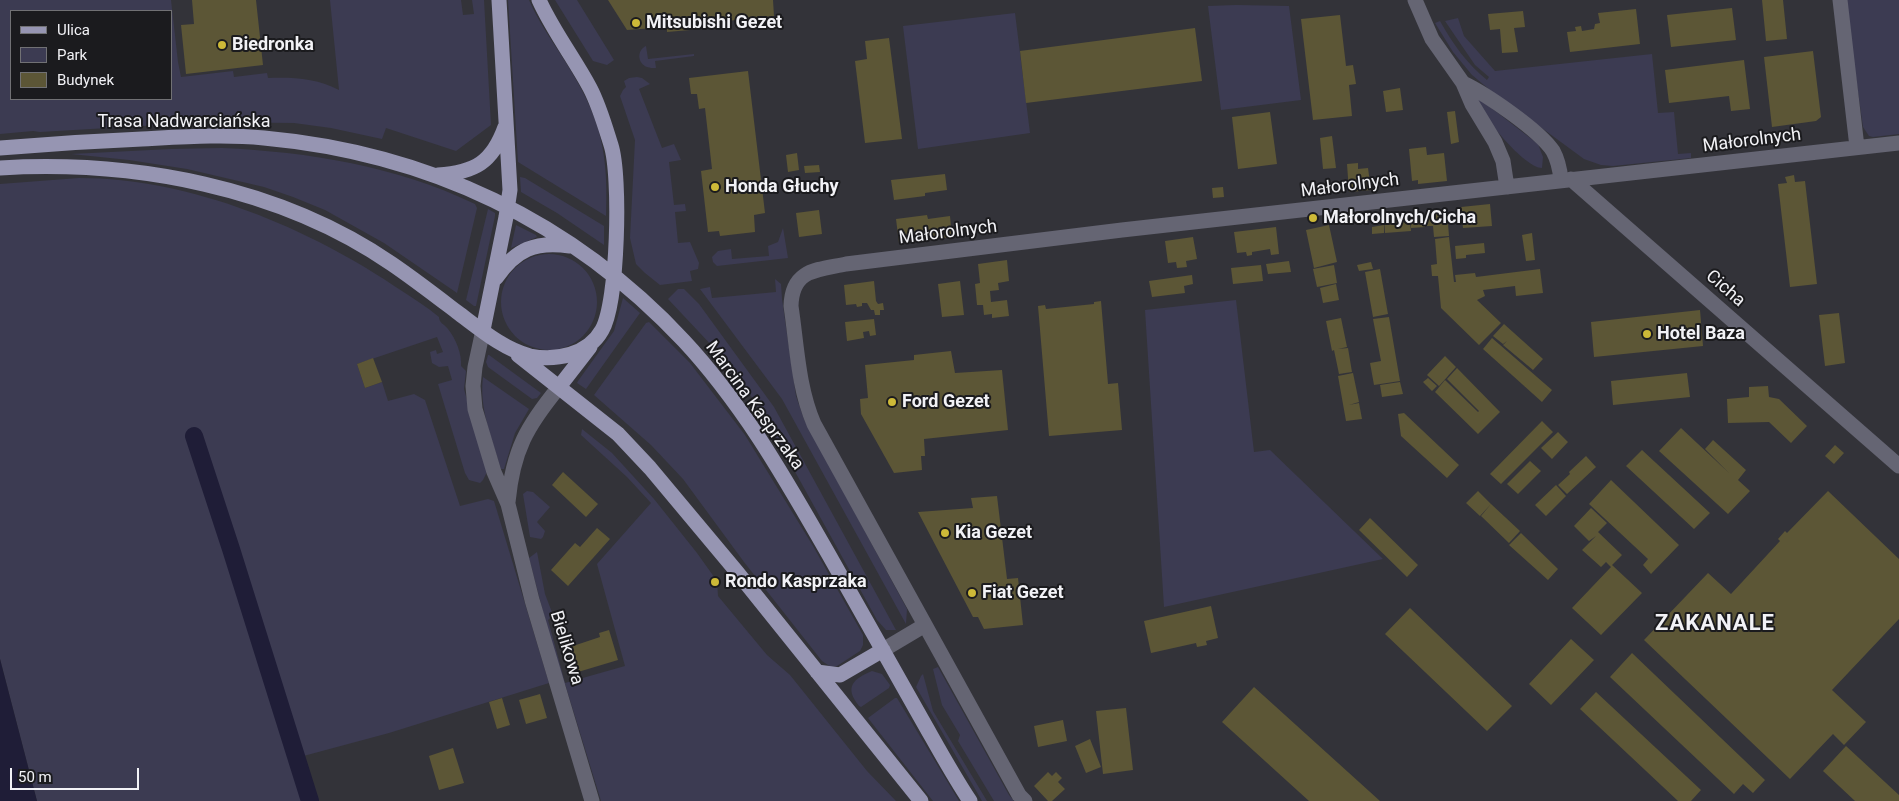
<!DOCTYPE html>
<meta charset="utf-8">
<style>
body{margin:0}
#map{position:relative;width:1899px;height:801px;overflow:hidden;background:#333339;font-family:Roboto,sans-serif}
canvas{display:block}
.legend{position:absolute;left:10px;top:10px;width:162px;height:90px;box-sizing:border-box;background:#1b1b1e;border:1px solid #717174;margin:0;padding:6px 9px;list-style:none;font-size:15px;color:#f2f2f6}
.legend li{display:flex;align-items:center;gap:10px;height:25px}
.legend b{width:25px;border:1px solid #717174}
.scale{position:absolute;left:10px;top:768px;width:129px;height:22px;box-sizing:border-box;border:2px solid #f2f2f6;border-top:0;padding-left:6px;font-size:15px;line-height:18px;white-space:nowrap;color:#f2f2f6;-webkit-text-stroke:4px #1b1b1e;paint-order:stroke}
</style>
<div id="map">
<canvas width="1899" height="801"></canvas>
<ul class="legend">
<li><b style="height:6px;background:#9695b2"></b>Ulica</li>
<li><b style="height:14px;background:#3c3b52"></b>Park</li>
<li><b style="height:14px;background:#5c5636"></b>Budynek</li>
</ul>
<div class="scale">50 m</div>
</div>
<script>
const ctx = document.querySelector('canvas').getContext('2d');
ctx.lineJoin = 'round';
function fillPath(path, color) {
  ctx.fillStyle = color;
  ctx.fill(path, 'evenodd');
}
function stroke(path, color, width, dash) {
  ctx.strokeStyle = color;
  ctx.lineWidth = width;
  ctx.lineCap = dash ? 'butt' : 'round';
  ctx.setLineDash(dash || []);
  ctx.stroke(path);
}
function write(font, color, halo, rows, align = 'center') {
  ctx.font = font + ' Roboto,sans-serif';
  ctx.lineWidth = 4;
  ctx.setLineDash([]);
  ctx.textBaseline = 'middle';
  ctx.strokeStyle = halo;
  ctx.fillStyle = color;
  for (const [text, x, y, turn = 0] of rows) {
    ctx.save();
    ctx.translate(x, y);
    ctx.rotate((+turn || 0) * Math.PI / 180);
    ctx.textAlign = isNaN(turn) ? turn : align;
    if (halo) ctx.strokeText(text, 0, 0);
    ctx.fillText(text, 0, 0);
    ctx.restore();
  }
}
const green = new Path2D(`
 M0,0H171L178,62L181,77L233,71L234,77L267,73L268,78C291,77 317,78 339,90L330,0H461L463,15L474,14L472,0H484L491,125L456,151L386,128L382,139L331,128L294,123L210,122L40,132L33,131L0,134ZM171,11V99H11V11Z
 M508,0H529C542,30 563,55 578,83C604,129 608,164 606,216L518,162Z
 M555,0H577L614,60L607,65L593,61Z
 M1845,0H1899V134L1873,137L1869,136L1863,127Z
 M1236,5L1289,6L1301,100L1221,110L1208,6Z
 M1015,13L1030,133L918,149L903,26Z
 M1458,18L1464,36L1495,71L1652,54L1658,113L1674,112L1678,154L1691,153V158L1613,166L1601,165L1584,159L1490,90L1472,75L1453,52L1435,23L1440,21C1453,44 1467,64 1487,80L1489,77L1475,65L1445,21Z
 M646,46L648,59L694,54V56L655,61L656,68C653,68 650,68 647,67C637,63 637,50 646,46Z
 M637,77L642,78L650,84L639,89L662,148L674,144L681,160L669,162L674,205L685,204L686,211L675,212L678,243L690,242L699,263L698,269L690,271L692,281L660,285L645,273L636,264L630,238L635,140L620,96L623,90L626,87L624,81L629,78Z
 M1478,99L1481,100L1538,144L1543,157L1542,168C1525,168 1480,115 1478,99Z
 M222,148C309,152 396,166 475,204L477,208L457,293L384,243L325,210L293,197L264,187L187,169L129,160L71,154L171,149Z
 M520,177L525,178L604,226V245L557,213L521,192Z
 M79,178C191,178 310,228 402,291C414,299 427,307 439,317C439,323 444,324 448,329C456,339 462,354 461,366L466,371L464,389L487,472L483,480L480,483L469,480L465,473L438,384L452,380L448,366L439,367L432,363L430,352L436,350L437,354L443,352L437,337L357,364L365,388L382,382L388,401L414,394L425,400L460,506L488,499L494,501L549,683L389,733L296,758L309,801H37L0,659V184Z
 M488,209L495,213V216L476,306H474L466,300Z
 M516,225L536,235L537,237L511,248Z
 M783,228L788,258L717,266L713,262L712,257L718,251L731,249L732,259L769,256L768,246L778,242Z
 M501 302a48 48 0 1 1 96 0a48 48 0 1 1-96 0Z
 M775,279L781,284L782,299L796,396L804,419L907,609L906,624L782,399L700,289L710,287L712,298L776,292Z
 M678,289H684L699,304L774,407L896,630H886L877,620L772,430L741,380L714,348L668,299Z
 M623,298L640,313L586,389L577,383L578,381L614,331Z
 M1236,300L1254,452L1270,450L1383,559L1164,607L1145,310Z
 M649,322L690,363L745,435L813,546L863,635V645L860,651L837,666L831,667L822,661L744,562L683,479L651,445L594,395L646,323Z
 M488,355H489L541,393L537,398L532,399L488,367L486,362Z
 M483,377L529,409L515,433L504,469H501C492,439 479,409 483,377Z
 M582,429L612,453L654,499L697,553L717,581L718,596L767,655L790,675L867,771L896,801H601L565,684H562L529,558L537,552L545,594L553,615L548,620L565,683L625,666L597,564L651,503L627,477L581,435Z
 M527,491L533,492L550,507L537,522L545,531L543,537L541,539L530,537L523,494Z
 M938,667L1009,795L1014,801H994L958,741L960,735L942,705L933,669Z
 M872,671L882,674L890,685L889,688L861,707L859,706C844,687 853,679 872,671Z
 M923,674L933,711L987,801H982L916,687L921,676Z
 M895,698H897L959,801H933L868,718Z`);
const water = new Path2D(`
 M0,659L37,801H0Z`);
const canal = new Path2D(`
 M194,436L231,549L310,801`);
const building = new Path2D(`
 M192,0H256L263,65L186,74L181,25L194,24Z
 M608,0H773L774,16L689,25L690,30L667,32V27L627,30Z
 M1762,0H1783L1787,39L1766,41Z
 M1732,8L1736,40L1671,47L1667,15Z
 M1636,9L1640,44L1570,52L1567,32L1576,31L1575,27L1581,26L1582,31L1594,29L1595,24L1600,23L1598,13Z
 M1523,11L1525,27L1514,28L1518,52L1502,53L1500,29L1490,30L1488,14Z
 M1340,15L1346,66L1353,65L1356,84L1349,85L1352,116L1313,120L1301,19Z
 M1195,28L1202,81L1026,103L1020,51Z
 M889,38L902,139L865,143L855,61L867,59L865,41Z
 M1813,51L1821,117L1816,121L1772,127L1764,57Z
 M1744,60L1750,109L1731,111L1729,96L1669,103L1665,70Z
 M748,71L765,213L754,215L755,232L720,236L719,231L708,232L701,171L712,169L705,108L699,109L697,94H691L689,78Z
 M1400,88L1403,110L1386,112L1383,91Z
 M1455,111L1459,142L1451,144L1447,112Z
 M1270,112L1277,164L1238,169L1232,117Z
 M1332,136L1336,168L1323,169L1320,138Z
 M1426,147L1427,155L1444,153L1447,181L1418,184V180L1412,181L1409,149Z
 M797,153L799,170L788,172L786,155Z
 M1358,163V169L1368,168L1371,190L1349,192L1347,164Z
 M819,165L820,172L805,173L804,166Z
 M945,174L947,190L925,193V196L894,200L891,180Z
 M1794,175L1795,182L1805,181L1817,284L1790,287L1778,184L1787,183L1785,177Z
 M1223,187L1224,197L1213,198L1212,188Z
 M1490,204L1492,226L1463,228L1461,207Z
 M819,210L822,234L799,237L796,213Z
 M1447,211L1449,236L1434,237L1433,226H1426L1425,213Z
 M927,215L928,219L950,216L952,237L899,243L896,219Z
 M1409,215L1411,231L1385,233L1384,217Z
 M1424,217L1425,227L1411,228V218Z
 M1329,225L1337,262L1314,268L1306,230Z
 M1384,225V233L1372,234V227Z
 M1276,227L1279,254L1271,255L1270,249L1252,252V255L1247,256L1246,252L1237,253L1234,232Z
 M1532,233L1535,260L1526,261L1522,235Z
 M1193,237L1197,259L1186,261L1187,267L1177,268L1176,262L1168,263L1165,241Z
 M1449,237L1454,282H1456L1455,275L1475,273L1476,277L1540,269L1543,293L1516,296L1515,286L1483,290L1485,296L1477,300L1501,323L1479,345L1441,308L1438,276H1432L1431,265L1437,264L1435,239Z
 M1484,243L1485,253L1466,255V258L1456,259L1455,246Z
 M1007,260L1009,281L998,283L999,290L990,291L991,302L1007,300L1009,316L992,318V314L984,315L983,305H977L975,284L980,283L978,264Z
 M1289,261L1291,272L1268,274L1266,264Z
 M1371,262L1373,269L1359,271L1357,265Z
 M1261,265L1263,281L1233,284L1231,268Z
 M1334,265L1337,283L1317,287L1313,269Z
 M1380,269L1388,314L1373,317L1365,272Z
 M1192,275L1193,284L1184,286L1185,293L1152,297L1149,281Z
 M874,281L876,301L878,304L883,303L884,310H880V315H875L874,310H871L867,303H862V306L857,307L856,304L846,305L844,285Z
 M960,281L964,315L942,317L938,284Z
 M1336,284L1339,300L1323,303L1320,288Z
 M1101,301L1108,384L1118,383L1122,430L1049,436L1038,306L1045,305L1046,309L1094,304V302Z
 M1700,310L1703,346L1594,357L1591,322Z
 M1839,313L1845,363L1825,366L1819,315Z
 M1389,317L1400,381L1374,385L1370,363L1381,361L1373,319Z
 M1341,318L1347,347L1338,349L1348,348L1352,372L1339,374L1334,350L1332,351L1326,321Z
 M874,319L876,335L870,336L869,331L863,332L864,338L847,341L845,322Z
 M1504,324L1543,359L1533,370L1503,345L1507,341L1503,344L1493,336Z
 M1492,338L1552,390L1542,402L1483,349Z
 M951,351L955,373L1002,370L1008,430L924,439L925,456H921L922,470L894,473L861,414L860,399L868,398L865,365L914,360V355Z
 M1445,356L1456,367L1439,386L1427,375Z
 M373,358L382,382L365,388L357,364Z
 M1457,368L1500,412L1478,434L1435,392L1445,380L1478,412L1479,411L1447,379Z
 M1353,373L1359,402L1349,405L1359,403L1362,419L1346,421L1338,376Z
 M1687,373L1690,397L1613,405L1611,381Z
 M1428,378L1437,386L1432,391L1423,382Z
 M1400,382L1403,394L1382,397L1380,385Z
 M1768,386L1769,397L1779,399L1807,426L1791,443L1769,422L1728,423L1727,399L1749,397V387Z
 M1404,413L1459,465L1447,478L1401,436L1398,414Z
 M1542,421L1553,432L1501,484L1490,474Z
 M1681,428L1729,473L1705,449L1713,440L1746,470L1738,480L1750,491L1728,514L1659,451Z
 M1558,432L1568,442L1552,459L1541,448Z
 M1835,445L1844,453L1834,464L1825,456Z
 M1642,450L1710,513L1694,529L1626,466Z
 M1586,456L1596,467L1567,494L1558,485L1570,474L1569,472Z
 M1530,461L1541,471L1518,494L1507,484Z
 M563,472L598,504L586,517L552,485Z
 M1611,480L1679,545L1651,574L1643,565L1648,559L1589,504Z
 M1556,485L1566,496L1546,516L1535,505Z
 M1478,491L1491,504L1480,516L1466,503Z
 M1828,491L1899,559V619L1832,690L1866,722L1844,745L1833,734L1790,779L1644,640L1708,573L1731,594L1780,541L1778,539L1785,531L1787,533Z
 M997,496L1007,579L1018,578L1023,625L984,629L978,617H973L918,512L973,508L971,498Z
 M1491,504L1520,531L1509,543L1481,516Z
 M1591,508L1607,523L1598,532L1622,555L1612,565L1642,593L1601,635L1572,608L1611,567L1606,562L1601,567L1582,550L1596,536L1589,541L1574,526Z
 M1370,518L1418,565L1407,577L1359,530Z
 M597,528L610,539L568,586L551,570L575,543L580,547Z
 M1521,533L1558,569L1548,580L1509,545Z
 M1211,606L1218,638L1206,641L1207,645L1197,647L1196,643L1151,653L1144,621Z
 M1410,608L1512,706L1487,731L1385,634Z
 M609,630L618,660L578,672L570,647L600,637L599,633Z
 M1571,639L1594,660L1551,705L1529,684Z
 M1632,653L1765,780L1753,793L1743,784L1734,794L1610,677Z
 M1254,687L1380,801H1309L1222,722Z
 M1596,692L1701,790L1691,801H1678L1580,709Z
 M540,694L547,718L526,724L519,700Z
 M502,698L510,725L497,729L489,702Z
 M1126,708L1133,770L1103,774L1096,711Z
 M1063,720L1067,741L1038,747L1034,726Z
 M1090,739L1101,767L1086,773L1075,746Z
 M1846,746L1899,795V801H1855L1823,771Z
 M453,748L464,783L439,790L429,756Z
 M1048,772L1052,776L1056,772L1062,778L1058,782L1065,789L1052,801H1048L1034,786Z`);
const minor = new Path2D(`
 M1415,0L1432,39L1463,83L1472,104L1495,142L1503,161L1507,187
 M1840,0L1857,147
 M1463,83C1486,94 1539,130 1553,151C1558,160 1560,170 1561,180
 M1571,179L1899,466
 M483,330L475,367L473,386L475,409L494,472L508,504L532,600L592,801
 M508,502C513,450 527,426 559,387
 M883,650L925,625
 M1025,801L1019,795L814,424C798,387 797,346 791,306C792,269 817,270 846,264L1122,230L1899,143`);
const major = new Path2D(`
 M0,148C47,144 94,141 142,139C182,137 224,134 264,138C428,153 572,221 684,341C712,371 737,405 759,438C784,476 806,515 829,555C859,609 890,663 921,718C937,746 952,774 970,801
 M0,168C134,160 280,187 392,264C414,279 436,296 457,312C480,329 503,349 530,356C556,361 588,355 602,330C618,302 621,176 611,145C605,126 599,105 590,88C574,58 553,31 539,0
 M438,175C475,172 492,163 505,127
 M496,278C516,249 535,241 570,246
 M483,330L506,217L510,190L499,0
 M518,355L618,434L650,468L737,572L921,801
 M559,387L590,347
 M817,672L840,675L883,650`);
const markers = [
 [636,23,5,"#cdb938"],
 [222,45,5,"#cdb938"],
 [715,187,5,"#cdb938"],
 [1313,218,5,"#cdb938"],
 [1647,334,5,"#cdb938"],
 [892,402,5,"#cdb938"],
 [945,533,5,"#cdb938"],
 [715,582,5,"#cdb938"],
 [972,593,5,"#cdb938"]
];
const poiNames = [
 ["Mitsubishi Gezet",646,23],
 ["Biedronka",232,45],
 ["Honda Głuchy",725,187],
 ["Małorolnych/Cicha",1323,218],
 ["Hotel Baza",1657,334],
 ["Ford Gezet",902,402],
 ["Kia Gezet",955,533],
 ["Rondo Kasprzaka",725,582],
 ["Fiat Gezet",982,593]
];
const streetNames = [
 ["Trasa Nadwarciańska",184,122],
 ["Małorolnych",1752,141,-7],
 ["Małorolnych",1350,186,-7],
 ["Małorolnych",948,233,-7],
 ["Cicha",1725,289,41],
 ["Marcina Kasprzaka",754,406,54],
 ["Bielikowa",566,648,73]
];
const districtNames = [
 ["ZAKANALE",1715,624]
];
fillPath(green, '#3c3b52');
fillPath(water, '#1f1d37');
stroke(canal, '#1f1d37', 18);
fillPath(building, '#5c5636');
stroke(minor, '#656573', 15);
stroke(major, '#9695b2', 15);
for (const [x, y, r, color] of markers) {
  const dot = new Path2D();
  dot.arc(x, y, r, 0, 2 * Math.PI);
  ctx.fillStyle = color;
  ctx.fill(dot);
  stroke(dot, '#1b1b1e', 2);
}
write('bold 18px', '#f2f2f6', '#1b1b1e', poiNames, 'left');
write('18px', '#f2f2f6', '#1b1b1e', streetNames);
ctx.letterSpacing = '1px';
write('bold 22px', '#f2f2f6', '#1b1b1e', districtNames);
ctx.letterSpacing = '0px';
</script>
